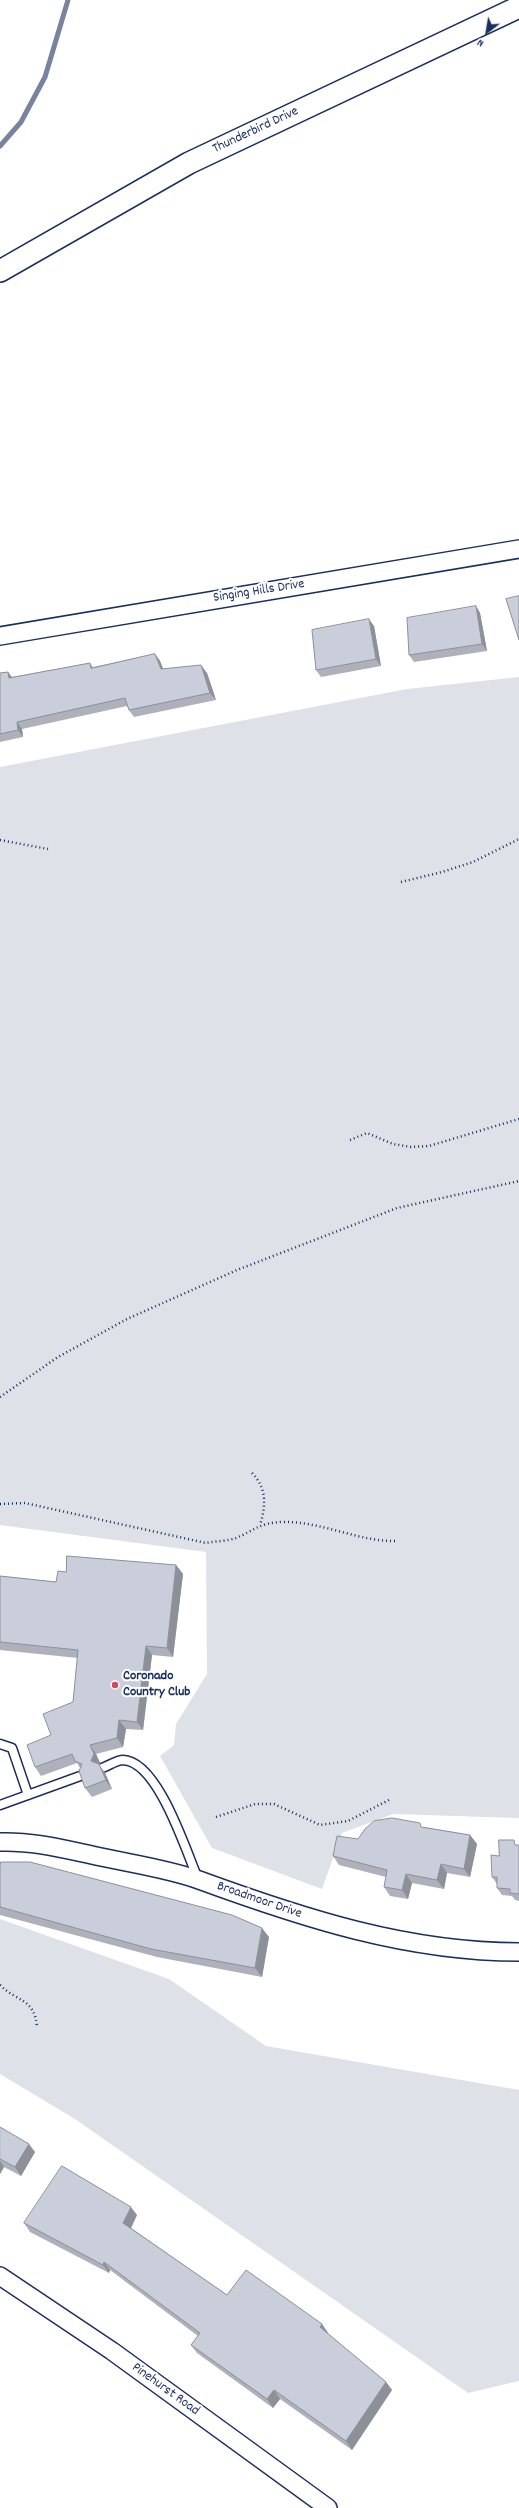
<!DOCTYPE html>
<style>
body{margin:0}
#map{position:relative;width:519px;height:2508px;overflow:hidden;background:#fff;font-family:Dekko,sans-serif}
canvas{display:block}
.north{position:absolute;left:467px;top:12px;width:40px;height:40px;-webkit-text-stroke:3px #fff;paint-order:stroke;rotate:211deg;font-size:11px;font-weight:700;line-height:16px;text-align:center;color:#1b2f5e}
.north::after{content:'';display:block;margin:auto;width:14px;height:18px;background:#1b2f5e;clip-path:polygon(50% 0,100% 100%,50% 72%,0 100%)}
</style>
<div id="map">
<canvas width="519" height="2508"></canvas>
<div class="north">N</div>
</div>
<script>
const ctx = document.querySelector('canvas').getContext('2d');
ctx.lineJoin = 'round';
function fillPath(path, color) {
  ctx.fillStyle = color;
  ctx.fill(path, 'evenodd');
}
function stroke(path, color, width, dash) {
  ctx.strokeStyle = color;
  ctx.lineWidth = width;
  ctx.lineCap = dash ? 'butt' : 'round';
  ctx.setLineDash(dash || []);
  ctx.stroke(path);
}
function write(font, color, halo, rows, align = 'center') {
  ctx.font = font + ' Dekko,sans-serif';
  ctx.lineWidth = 4;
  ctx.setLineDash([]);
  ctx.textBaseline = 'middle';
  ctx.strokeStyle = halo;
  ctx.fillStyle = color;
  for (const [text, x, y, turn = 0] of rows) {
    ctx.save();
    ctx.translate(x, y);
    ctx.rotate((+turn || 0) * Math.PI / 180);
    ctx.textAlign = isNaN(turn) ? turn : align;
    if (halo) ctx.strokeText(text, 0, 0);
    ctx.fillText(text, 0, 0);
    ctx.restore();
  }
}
const green = new Path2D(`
 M519,677V1818L393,1814L342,1833L322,1889L212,1848L160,1756L174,1745L176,1724L207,1674L206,1552L0,1525V767L407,689Z
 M0,1919L169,1979L266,2046L519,2090V2381L468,2393L75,2119L0,2074Z`);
const stream = new Path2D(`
 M0,146L21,122L45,77L68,0`);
const path = new Path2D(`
 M0,840L48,849
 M401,882L442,872L473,862L519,839
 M350,1140L367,1133L393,1144L411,1147L429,1146L519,1119
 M0,1397L58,1357L127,1319L237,1270L397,1208L519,1181
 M252,1473C267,1488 266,1506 260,1525
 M0,1504L25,1503L206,1543C216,1541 228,1541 236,1538C255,1530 259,1523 282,1522C322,1521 358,1542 397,1541
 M216,1817L255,1804H274L320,1825L348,1821L389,1800
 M0,1985C17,2002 34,1998 37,2026`);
const service = new Path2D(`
 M0,1744L12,1748L28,1795
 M102,1768C108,1766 117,1760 123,1760C158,1761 186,1851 198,1879
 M0,1805L83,1775`);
const minor = new Path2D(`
 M0,636L519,549
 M0,1842C36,1841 67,1850 101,1857C133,1864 168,1869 199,1880C303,1918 407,1952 519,1952
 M0,2276L112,2351L328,2508`);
const tertiary = new Path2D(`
 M0,271L189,163L519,7`);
const wall = new Path2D(`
 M476,606L480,613L487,651L414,662L409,655Z
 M374,626L381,666L321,677L316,670Z
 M155,654L160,661L163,669L207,673L216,700L134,717L129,710L127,706L22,729L23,737L0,742V673L8,672L12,677L90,663L93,667Z
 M176,1565L183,1574L173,1657L152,1655L143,1730L126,1729L123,1747L96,1754L100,1763L99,1765L105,1773L112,1789L92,1797L85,1788L80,1768L77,1763L41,1776L35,1767L51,1735L73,1702L78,1658L0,1650V1576L56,1582L66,1572Z
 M424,1827L470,1835L477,1844L470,1877L447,1873L444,1889L412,1883L408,1899L390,1896L384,1887L386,1877L339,1865L333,1856L358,1839Z
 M517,1845H519V1901L515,1900L512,1896L502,1895L497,1888V1884L492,1877L499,1856Z
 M0,1868L269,1937L262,1977L157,1957L0,1915Z
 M0,2127L35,2152L21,2176L4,2167L0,2174Z
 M137,2215L131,2228L227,2295L322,2324L328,2333H327L386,2382L392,2390L352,2450L280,2399L273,2408L197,2353L191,2345L198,2336L110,2270L109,2273L30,2232L24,2223Z`);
const shadedWall = new Path2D(`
 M476,606L480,613L487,651L482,644Z
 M369,619L374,626L381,666L376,659Z
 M155,654L160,661L166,676L161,669Z
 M201,665L207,673L216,700L210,693Z
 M8,672L13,679L9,678Z
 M17,722L22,729L23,737L18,730Z
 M176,1565L183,1574L173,1657L167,1648Z
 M146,1646L152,1655L143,1730L137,1722Z
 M119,1720L126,1729L123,1747L117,1738Z
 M90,1745L96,1754L100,1763L99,1765L105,1773L112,1789L91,1761Z
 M470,1835L477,1844L470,1877L464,1869Z
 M441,1864L447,1873L444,1889L437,1880Z
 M406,1874L412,1883L408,1899L402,1890Z
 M262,1928L269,1937L262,1977L255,1968Z
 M29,2144L35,2152L21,2176L15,2167Z
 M0,2161L4,2167L0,2174Z
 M131,2207L137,2215L129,2232L123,2223Z
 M104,2262L110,2270L109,2273L103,2265Z
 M322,2324L328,2333L326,2336L320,2327Z
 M386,2382L392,2390L352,2450L346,2441Z
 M274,2390L280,2399L273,2408L267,2399Z`);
const building = new Path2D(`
 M519,596V640L506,599Z
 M476,606L482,644L409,655L407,618Z
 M369,619L376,659L316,670L312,630Z
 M155,654L161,669L201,665L210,693L129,710L125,698L17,722L18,730L0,734V673L8,672L9,678L90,663L91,668Z
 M67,1556L176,1565L167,1648L146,1646L137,1722L119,1720L117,1738L90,1745L94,1754L91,1761L99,1764L106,1780L85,1788L79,1771L82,1764L75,1761L72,1754L35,1767L27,1745L51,1735L43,1714L73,1702L78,1650L0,1642V1576L56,1582L58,1571L66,1572Z
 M392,1818L420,1823L421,1827L470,1835L464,1869L441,1864L437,1880L406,1874L402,1890L384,1887L387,1870L333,1856L337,1836L358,1839L365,1829L374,1821Z
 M499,1840H514L515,1845H519V1894L510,1893V1889L497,1888V1877H492L491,1855L499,1856Z
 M1,1862H30L232,1915L262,1928L255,1968L151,1949L0,1907V1868Z
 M0,2127L29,2144L15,2167L0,2159Z
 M62,2166L131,2207L123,2223L227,2295L246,2270L322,2324L320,2327L386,2382L346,2441L274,2390L267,2399L191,2345L200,2333L104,2262L103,2265L24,2223Z`);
const markers = [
 [115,1685,4,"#d1495b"]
];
const streetNames = [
 ["Thunderbird Drive",256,131,-25],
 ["Singing Hills Drive",259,592,-9],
 ["Broadmoor Drive",259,1901,19],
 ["Pinehurst Road",165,2390,36]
];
const poiNames = [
 ["Coronado",123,1677],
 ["Country Club",123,1693]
];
fillPath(green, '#dee1e7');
stroke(stream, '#77839f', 5);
stroke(service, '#1b2f5e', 11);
stroke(minor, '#1b2f5e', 20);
stroke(tertiary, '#1b2f5e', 24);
stroke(path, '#1b2f5e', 2.5, [1, 3]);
stroke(service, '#fff', 8);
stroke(minor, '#fff', 17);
stroke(tertiary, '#fff', 21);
fillPath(wall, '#aeb1bb');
fillPath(shadedWall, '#8d9099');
fillPath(building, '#caceda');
stroke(building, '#8d9099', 1);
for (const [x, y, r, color] of markers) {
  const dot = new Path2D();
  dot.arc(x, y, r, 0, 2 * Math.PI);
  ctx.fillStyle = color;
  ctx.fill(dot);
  stroke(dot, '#fff', 1.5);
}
write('14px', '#1b2f5e', '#fff', streetNames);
write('bold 14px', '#1b2f5e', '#fff', poiNames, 'left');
</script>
